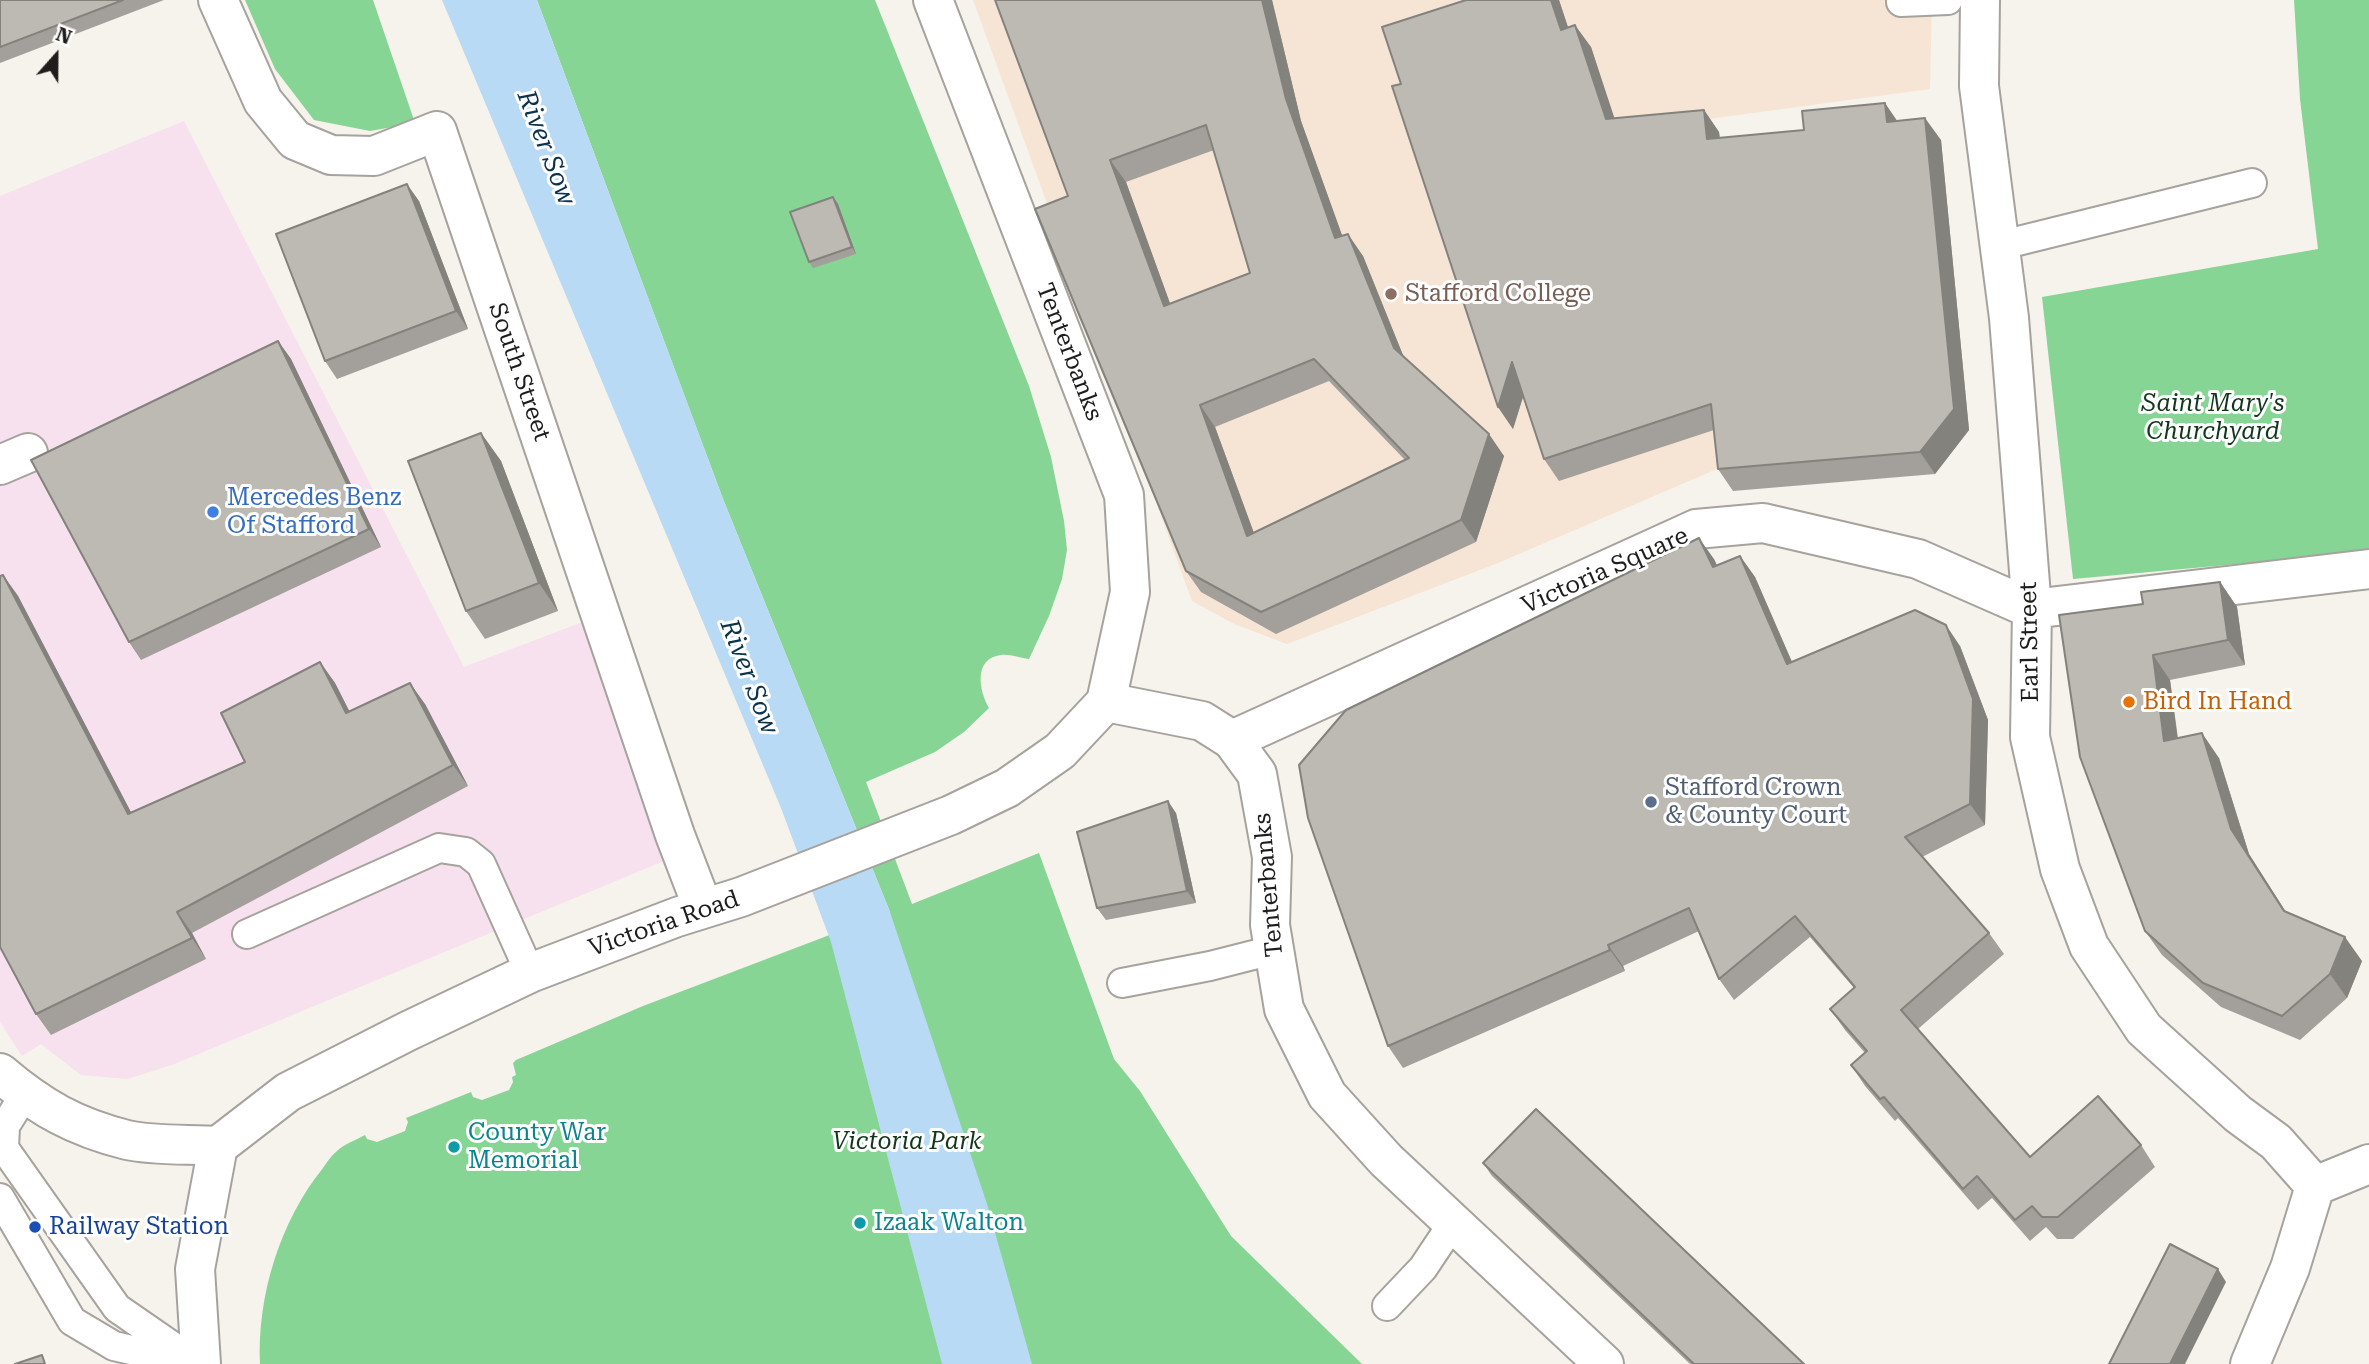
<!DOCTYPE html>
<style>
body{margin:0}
#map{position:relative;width:2369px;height:1364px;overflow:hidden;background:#f6f2ec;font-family:"Roboto Serif",serif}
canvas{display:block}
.north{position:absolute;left:21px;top:21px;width:70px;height:70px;-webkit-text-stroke:5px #fff;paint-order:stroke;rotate:21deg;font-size:19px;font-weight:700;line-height:28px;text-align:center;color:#1e1d1b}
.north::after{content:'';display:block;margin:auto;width:24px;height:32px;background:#1e1d1b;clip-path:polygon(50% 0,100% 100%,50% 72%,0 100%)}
</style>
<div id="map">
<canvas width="2369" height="1364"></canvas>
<div class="north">N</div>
</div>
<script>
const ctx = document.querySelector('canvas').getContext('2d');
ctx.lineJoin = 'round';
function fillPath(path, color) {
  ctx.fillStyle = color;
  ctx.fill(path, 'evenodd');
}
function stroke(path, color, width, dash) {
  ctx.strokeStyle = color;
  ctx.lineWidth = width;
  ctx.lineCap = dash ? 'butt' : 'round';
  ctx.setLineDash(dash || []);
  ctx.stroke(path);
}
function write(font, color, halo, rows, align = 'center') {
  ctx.font = font + ' "Roboto Serif",serif';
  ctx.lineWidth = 6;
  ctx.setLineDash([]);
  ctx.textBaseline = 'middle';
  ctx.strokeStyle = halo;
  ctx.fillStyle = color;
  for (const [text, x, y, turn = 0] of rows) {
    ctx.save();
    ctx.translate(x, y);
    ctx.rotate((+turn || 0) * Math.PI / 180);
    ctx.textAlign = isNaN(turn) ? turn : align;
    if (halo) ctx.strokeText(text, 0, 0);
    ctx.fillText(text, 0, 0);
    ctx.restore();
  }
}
const commercial = new Path2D(`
 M184,121L464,667L588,620L664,861L172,1065L127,1079L81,1075L41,1044L22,1056L0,1022V196Z`);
const education = new Path2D(`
 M973,0H1932L1930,89L1679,123L1724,466L1498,563L1287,644L1234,624L1192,601Z`);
const green = new Path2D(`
 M245,0H373L415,123L370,131L314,120L275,69Z
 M537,0H875L1029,386L1051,457L1064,521L1067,550L1062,579L1049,616L1029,659C1020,658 1010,654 1001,655C973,658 979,691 989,708L964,732L935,752L866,782L912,904L1039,853L1114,1059L1140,1091L1231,1236L1362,1364H260C257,1296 280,1221 323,1168C327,1162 332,1155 337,1151C344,1144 356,1140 365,1135L367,1139L377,1142L405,1131L408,1122L406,1118L471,1092L473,1097L482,1100L509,1090L513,1082L512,1077L516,1075L513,1063L516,1060L643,1006L890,912L723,499Z
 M2294,0H2369V552L2073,579L2042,297L2318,249L2300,99Z`);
const water = new Path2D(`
 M442,0H537L723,499L890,912L987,1204L1032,1364H942L831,942L781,808Z`);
const lane = new Path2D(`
 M1901,2L1948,0
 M1998,246L2252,183
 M247,934L439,848L466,852L481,864L530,973
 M1122,983L1210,966L1273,950
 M25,1094L5,1126L4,1148L117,1308L198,1364
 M0,1198L72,1321L114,1346L187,1363
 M1387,1306L1423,1268L1453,1223`);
const street = new Path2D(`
 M218,0L263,101L295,140L331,155L374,156L437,131L675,835L703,908
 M1980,0L1979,86L2009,318L2032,609L2030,737L2060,869L2089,946L2144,1029L2238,1114L2276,1142L2315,1186
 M0,465L28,453
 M1232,740L1696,529L1763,523L1918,559L2032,609L2369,569
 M0,1073C41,1108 75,1127 127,1140C153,1146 191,1144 218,1146
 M2315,1186L2369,1164
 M2250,1364L2290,1268L2315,1186`);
const secondary = new Path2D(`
 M1106,702L1202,721L1232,740L1257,774L1272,857L1270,925L1284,1009L1327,1095L1386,1160L1604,1364`);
const highway = new Path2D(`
 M201,1364L195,1269L218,1146L288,1092L408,1031L530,973L677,917L741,897L951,815L1007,788L1060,751L1106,702L1130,592L1124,495L933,0`);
const wall = new Path2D(`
 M0,0H164L0,63Z
 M995,0H1272L1301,121L1342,236L1363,256L1404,358L1504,456L1476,542L1276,634L1201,592L1186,571L1068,196ZM1214,150L1250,273L1170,304L1126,182ZM1329,381L1405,460L1254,533L1215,427Z
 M1466,0H1559L1568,27L1591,47L1614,119L1704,110L1719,132L1720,138L1897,121L1941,140L1969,430L1935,474L1733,491L1718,469L1714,430L1559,481L1544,459L1523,397L1513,429L1498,407L1401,84Z
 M833,197L838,204L856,254L813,268L809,262Z
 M419,201L468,329L337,379L325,361Z
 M278,341L291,359L381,547L141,660L129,642Z
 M481,433L501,461L558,611L485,639L466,611Z
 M1740,556L1755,577L1792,662L1960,646L1988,720L1985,825L1922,857L1989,933L2004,954L1918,1029L2030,1157L2141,1145L2155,1167L2073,1239H2057L2046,1227L2030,1241L1992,1198L1978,1210L1898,1118L1895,1121L1865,1086L1851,1065L1865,1053L1845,1030L1830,1009L1854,988L1810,937L1734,1000L1719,979L1699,931L1623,966L1625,971L1403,1068L1388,1046L1714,559L1717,566Z
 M3,575L18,596L131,813L245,762L320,662L335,683L349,711L425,704L468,786L192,933L206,959L51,1035L36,1014Z
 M2220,582L2237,607L2245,665L2170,680L2178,738L2219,758L2249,854L2286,912L2362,961L2347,998L2300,1040L2221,1007L2162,955L2145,931L2143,604Z
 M1176,813L1196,903L1106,920L1097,908Z
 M1483,1163L1804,1364H1690L1492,1176Z`);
const shadedWall = new Path2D(`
 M1262,0H1272L1301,121L1351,260L1335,238L1286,99Z
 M1551,0H1559L1576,52L1561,30Z
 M1575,25L1591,47L1622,141L1606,119Z
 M1885,103L1900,125L1887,122Z
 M1704,110L1719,132L1722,161L1707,139Z
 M1925,118L1941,140L1969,430L1935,474L1920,452Z
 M1110,160L1126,182L1179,328L1164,306Z
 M407,184L419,201L468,329L456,311Z
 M833,197L838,204L856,254L852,247Z
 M1348,234L1363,256L1409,370L1394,348Z
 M278,341L291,359L381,547L369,529Z
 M1512,362L1527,384L1513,429L1498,407Z
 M1200,405L1215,427L1263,558L1247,536Z
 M481,433L501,461L558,611L539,583Z
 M1489,434L1504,456L1476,542L1461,520Z
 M1699,538L1714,559L1728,589L1713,567Z
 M1740,556L1755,577L1802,685L1787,664Z
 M3,575L18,596L143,835L128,814Z
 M2220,582L2237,607L2245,665L2228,640Z
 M1946,625L1960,646L1988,720L1985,825L1970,804Z
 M2153,655L2170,680L2181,766L2164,741Z
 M320,662L335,683L361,734L346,713Z
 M410,683L425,704L468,786L453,765Z
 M2202,733L2219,758L2249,854L2301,936L2284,911L2231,829Z
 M1168,801L1176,813L1196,903L1187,891Z
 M177,912L192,933L206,959L192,938Z
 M2345,937L2362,961L2347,998L2330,974Z
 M1608,945L1623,966L1625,971L1610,950Z
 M2218,1269L2226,1282L2185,1364H2170Z`);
const building = new Path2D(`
 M0,0H123L0,47Z
 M995,0H1262L1286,99L1335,238L1348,234L1394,348L1489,434L1461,520L1261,612L1186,571L1035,209L1068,196ZM1206,125L1250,273L1164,306L1110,160ZM1314,359L1409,458L1247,536L1200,405Z
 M1466,0H1551L1561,30L1575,25L1606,119L1704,110L1707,139L1804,130L1802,111L1885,103L1887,122L1925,118L1954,409L1920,452L1718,469L1711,404L1544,459L1512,362L1498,407L1392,86L1401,84L1382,27Z
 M407,184L456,311L325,361L276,234Z
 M833,197L852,247L809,262L790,212Z
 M278,341L369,529L129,642L31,460Z
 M481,433L539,583L466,611L408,461Z
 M1699,538L1713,567L1740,556L1787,664L1915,610L1946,625L1973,699L1970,804L1905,837L1989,933L1901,1010L2030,1157L2098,1096L2141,1145L2058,1217H2042L2032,1206L2015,1220L1977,1176L1963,1189L1884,1097L1880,1099L1851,1065L1867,1051L1830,1009L1855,987L1795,916L1719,979L1689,908L1608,945L1610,950L1388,1046L1308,818L1299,765L1346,710Z
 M3,575L128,814L245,762L221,713L320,662L346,713L410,683L453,765L177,912L192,938L36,1014L0,947V576Z
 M2220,582L2228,640L2153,655L2164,741L2202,733L2231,829L2284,911L2345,937L2330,974L2282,1016L2203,983L2145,931L2080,757L2059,615L2143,604L2141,592Z
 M1168,801L1187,891L1097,908L1077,832Z
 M1536,1109L1804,1364H1694L1483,1163Z
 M2170,1244L2218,1269L2170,1364H2109Z
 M42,1355L45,1364H15Z`);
const markers = [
 [1391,294,7,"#8d6e63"],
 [213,512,7,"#3f7fe0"],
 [2129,702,7,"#e8710a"],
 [1651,802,7,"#5c6f8a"],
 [454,1147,7,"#0f9aa8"],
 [860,1223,7,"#0f9aa8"],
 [35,1227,7,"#1a4fb4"]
];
const educationNames = [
 ["Stafford College",1405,294]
];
const streetNames = [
 ["Tenterbanks",1069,352,69],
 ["South Street",519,372,71],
 ["Victoria Square",1605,571,-24],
 ["Earl Street",2030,642,-91],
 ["Tenterbanks",1269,885,-95],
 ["Victoria Road",664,924,-19]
];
const parkNames = [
 ["Saint Mary's",2213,404],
 ["Churchyard",2213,432],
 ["Victoria Park",907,1142]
];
const shopNames = [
 ["Mercedes Benz",227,498],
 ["Of Stafford",227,526]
];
const foodNames = [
 ["Bird In Hand",2143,702]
];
const serviceNames = [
 ["Stafford Crown",1665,788],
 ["& County Court",1665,816]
];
const cultureNames = [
 ["County War",468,1133],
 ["Memorial",468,1161],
 ["Izaak Walton",874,1223]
];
const transitNames = [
 ["Railway Station",49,1227]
];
const waterNames = [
 ["River Sow",546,148,69],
 ["River Sow",749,677,69]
];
fillPath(commercial, '#f7e1ef');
fillPath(education, '#f6e5d4');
fillPath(green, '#86d594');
fillPath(water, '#b9daf5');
stroke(lane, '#a6a29d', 32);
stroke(street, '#a6a29d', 42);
stroke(secondary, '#a6a29d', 42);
stroke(highway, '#a6a29d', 42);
stroke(lane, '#fff', 28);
stroke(street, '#fff', 38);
stroke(secondary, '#fff', 38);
stroke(highway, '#fff', 38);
fillPath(wall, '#a39f9a');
fillPath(shadedWall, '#84827d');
fillPath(building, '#bdb9b3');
stroke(building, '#84827d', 2);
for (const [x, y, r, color] of markers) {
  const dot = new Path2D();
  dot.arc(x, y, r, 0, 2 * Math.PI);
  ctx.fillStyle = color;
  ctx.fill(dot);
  stroke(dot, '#fff', 2.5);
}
write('24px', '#785e54', '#fff', educationNames, 'left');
write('24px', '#1e1d1b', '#fff', streetNames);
write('italic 24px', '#13371c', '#fff', parkNames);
write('24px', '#366cbe', '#fff', shopNames, 'left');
write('24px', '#c56008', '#fff', foodNames, 'left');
write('24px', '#4e5e75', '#fff', serviceNames, 'left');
write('24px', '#0d838f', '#fff', cultureNames, 'left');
write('24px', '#164399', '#fff', transitNames, 'left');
write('italic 26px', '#0b334d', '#fff', waterNames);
</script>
